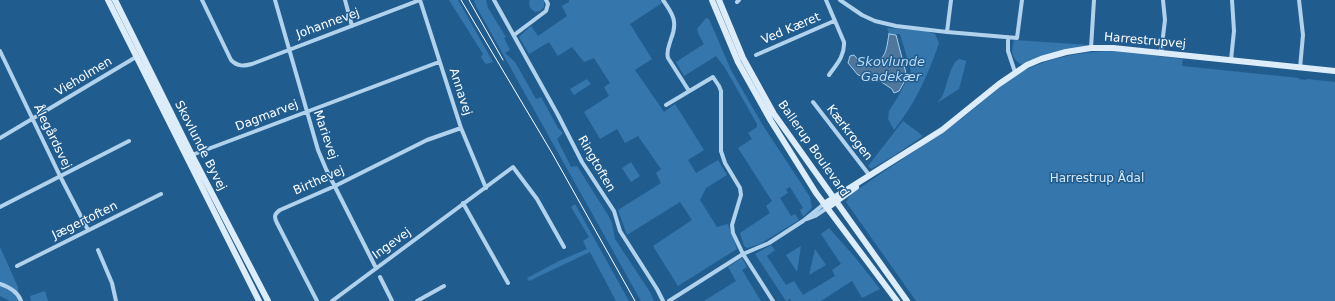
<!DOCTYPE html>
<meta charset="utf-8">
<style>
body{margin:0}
canvas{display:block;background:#215c8f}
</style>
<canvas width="1335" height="301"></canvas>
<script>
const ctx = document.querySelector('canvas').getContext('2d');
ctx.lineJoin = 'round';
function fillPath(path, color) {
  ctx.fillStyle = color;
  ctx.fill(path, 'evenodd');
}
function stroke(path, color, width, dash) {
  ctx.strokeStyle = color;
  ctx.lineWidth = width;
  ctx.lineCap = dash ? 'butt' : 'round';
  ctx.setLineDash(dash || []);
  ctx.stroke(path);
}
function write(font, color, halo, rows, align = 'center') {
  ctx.font = font + ' "DejaVu Sans",sans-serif';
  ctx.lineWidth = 3;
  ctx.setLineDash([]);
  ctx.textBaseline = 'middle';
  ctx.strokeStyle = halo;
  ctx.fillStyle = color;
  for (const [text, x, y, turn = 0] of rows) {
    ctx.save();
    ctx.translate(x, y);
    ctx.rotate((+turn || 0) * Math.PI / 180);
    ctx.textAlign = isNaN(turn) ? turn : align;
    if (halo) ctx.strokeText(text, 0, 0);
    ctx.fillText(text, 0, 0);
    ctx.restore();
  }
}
const green = new Path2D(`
 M449,0H458L493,62L486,64L481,57L483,54Z
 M474,0H486L488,8L506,37L504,38L510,50L505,53L515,62L536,99L541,97L558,128L563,133L557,139L571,167L577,166L608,215L612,223L615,239L650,292L654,301H641L476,6Z
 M530,0H544V7L540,11L535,12C530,9 528,5 530,0Z
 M569,0H660L662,3L630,24L652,59L635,70L664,112L675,104L704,150L688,160L696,173L718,160L727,175L706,188L700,200L717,227L728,224L737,249L678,286L653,246L692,220L680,202L627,235L618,210L661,183L656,173L661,169L638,136L625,143L617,129L600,139L584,112L609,96L604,87L610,83L594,58L584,62L572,47L558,56L549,42L529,54L519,37L531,26L538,36L567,16L562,6L569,2Z
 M706,18L709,19L731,70L762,124L810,197L812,208L803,217L800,210L803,208L790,187L786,189L788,193L780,198L791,216L795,214L799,220L760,244L747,248L744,246L740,233L770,213L766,206L772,201L738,148L752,139L748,133L757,127V124L725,68L716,56L684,76L676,62L704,44L699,35L697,29Z
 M887,28L926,31L935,34L939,43C928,75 915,104 894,130L888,119L889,111L899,95L911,71L900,34H889Z
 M1014,40L1089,45L1040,56L1022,65C1011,58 1011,52 1014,40Z
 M1113,51L1183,59L1182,66L1299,78V79L1306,80L1307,79L1335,82V301H916L846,202L851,194C886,170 922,146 957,122C975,109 991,93 1009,80C1039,59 1076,52 1113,51Z
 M959,59L966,61V62L959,89L937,103C940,99 943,96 944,92C947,84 951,63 959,59Z
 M587,79L591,84L574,95L570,89Z
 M903,121L923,136L895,155L871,169L868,166Z
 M631,162L640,176L631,182L622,168Z
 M575,204L629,301H616L590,252L529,281L527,278L559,261L587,249L583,241L589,237L571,207Z
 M829,228L854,256L880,289L862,298L852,281L821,301H791L790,298L788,300V301H786L755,254L771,245L775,250L767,256L786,285L794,281L803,295L835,276L832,270L841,264L821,234Z
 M801,246L797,272L786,255Z
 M0,247L18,287V301H10L0,296Z
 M815,249L826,265L809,275Z
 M742,258L747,267L742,270L761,301H704L736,281L728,267Z
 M45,291L48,301H31L30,296Z`);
const water = new Path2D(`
 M889,34L896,35L907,77L899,91L894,93L892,89L877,79L858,75L848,63L850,56L854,55L864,67C886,58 885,58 889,34Z`);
const street = new Path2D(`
 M202,0L231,60C238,67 244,66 252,64L420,0
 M275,0L318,150L326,169L376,268
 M345,0L352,26
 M420,0L461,128L486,188
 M494,0L558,115L582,162L614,211L620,231L657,289L663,301
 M663,0C673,14 678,22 671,39C669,46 666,51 668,58L689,91
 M826,0L844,42C845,56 836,65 829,75
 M840,0L862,15L875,21L896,26L947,32L1017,38L1022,0
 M1299,0L1303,35L1300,68
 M737,2L739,0
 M947,32L951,0
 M514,35L546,11L548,4L546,0
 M1008,37V51L1015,72
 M1091,48L1094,0
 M0,51L60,176L88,230
 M1161,53L1165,20L1163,0
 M756,55L834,21
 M1231,60L1234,31L1232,0
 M813,102L870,176
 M666,105L713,77L719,86L721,91V151L725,163L740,188L741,195L732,225L733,233L743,254L773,301
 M0,138L136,57
 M192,155L439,62
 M463,203L508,283
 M0,207L129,141
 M807,219L815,216L827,208
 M98,250L112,283L116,301
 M17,266L161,194
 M380,277L392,301
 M0,284C9,287 18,292 21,301
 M317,301L277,223C274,217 274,214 280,210L335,186L427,140L461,128
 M332,301L513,167L537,199L564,247
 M417,301L444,286
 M669,301L743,254L769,243L803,221L824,204`);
const secondary = new Path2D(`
 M108,0L259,301
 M115,0L192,155L268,301
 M712,0L738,62L771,121L816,193L897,301
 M719,0L743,58L774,114L907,301
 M824,204L942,130L999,84L1027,65L1041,59L1066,52L1091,48H1113L1335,71
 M827,208L856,187`);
const tram = new Path2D(`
 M461,0L552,153L635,301
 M469,0L503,60`);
const streetNames = [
 ["Johannevej",328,24,-20],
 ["Ved Kæret",791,29,-23],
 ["Harrestrupvej",1145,41,5],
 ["Vieholmen",84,77,-31],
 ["Annavej",460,92,72],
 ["Dagmarvej",267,116,-21],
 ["Kærkrogen",849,133,52],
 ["Marievej",325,135,71],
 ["Ålegårdsvej",52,137,64],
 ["Skovlunde Byvej",200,146,63],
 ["Ballerup Boulevard",813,149,55],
 ["Ringtoften",596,164,60],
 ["Birthevej",319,181,-24],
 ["Jægertoften",85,221,-26],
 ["Ingevej",392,244,-36]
];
const parkNames = [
 ["Harrestrup Ådal",1097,179]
];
const waterNames = [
 ["Skovlunde",891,63],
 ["Gadekær",891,78]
];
fillPath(green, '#3576ac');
fillPath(water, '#4e779b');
stroke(water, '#a5ceed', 1);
stroke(street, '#b1d2ec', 4);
stroke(secondary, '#ddecf9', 6);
stroke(tram, '#fff', 1);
write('12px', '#fff', '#215c8f', streetNames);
write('12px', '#d7eaf9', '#215c8f', parkNames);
write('italic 13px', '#bddbf3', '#215c8f', waterNames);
</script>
